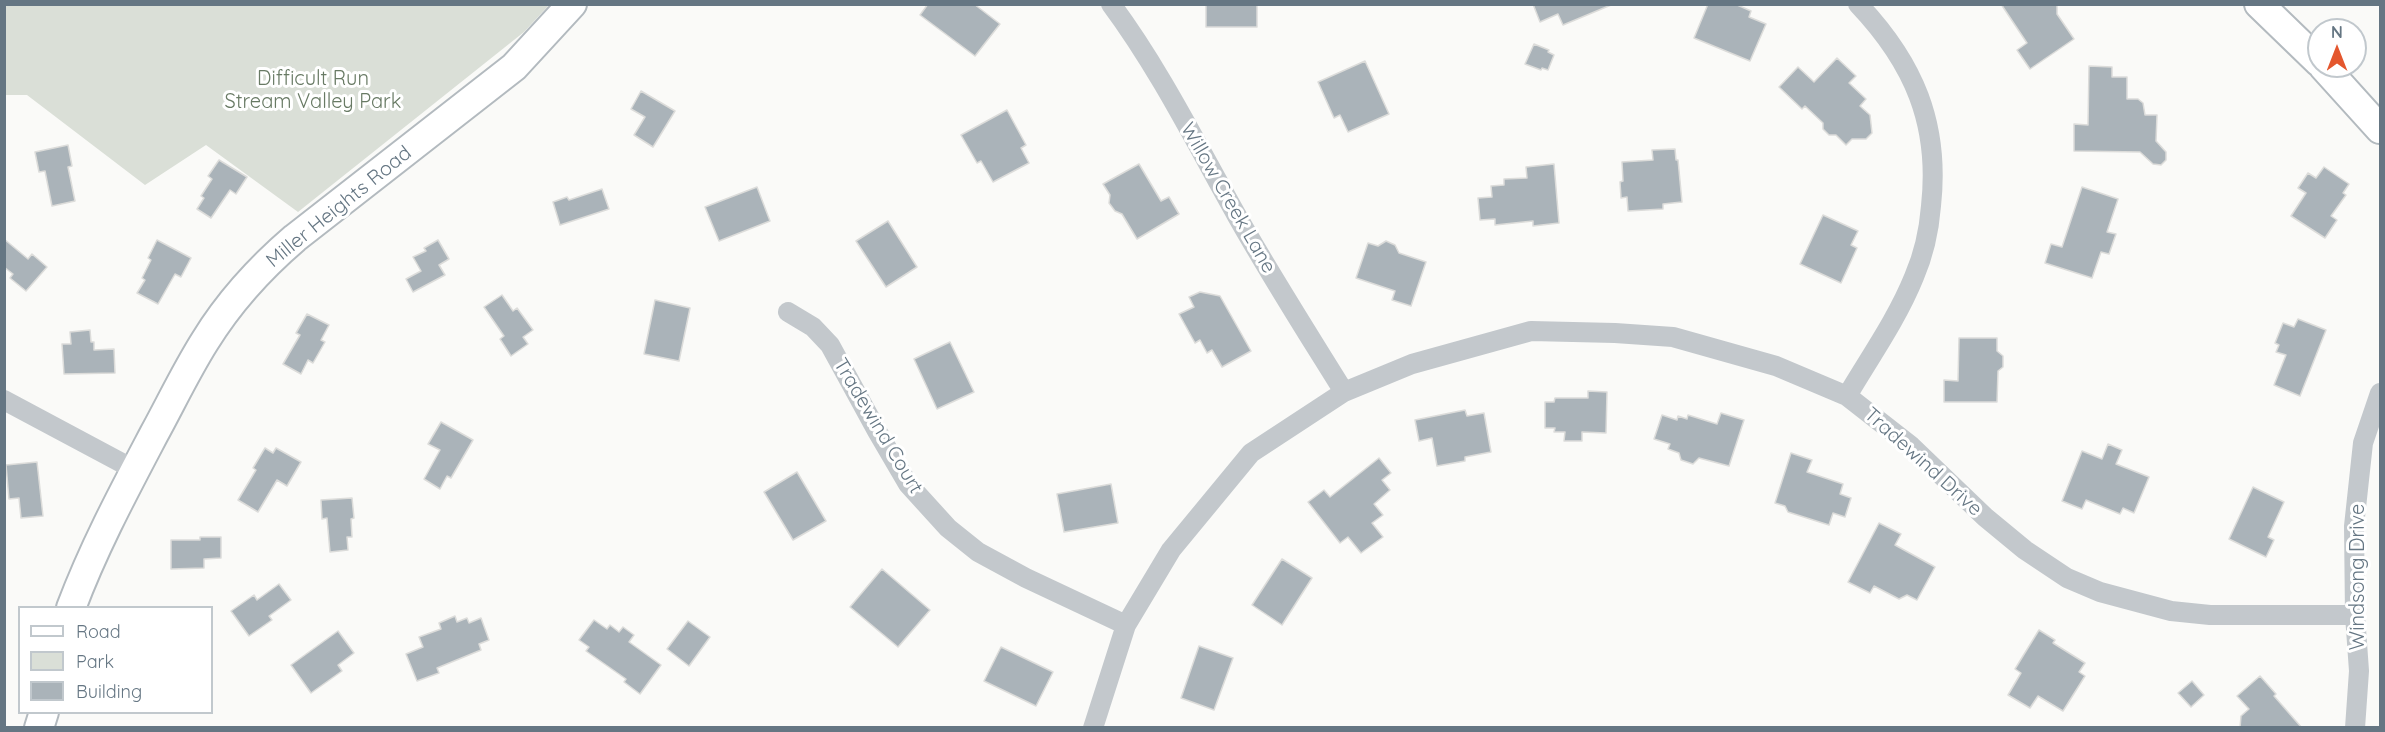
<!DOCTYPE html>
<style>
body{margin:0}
#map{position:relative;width:2385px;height:732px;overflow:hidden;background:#fafaf8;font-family:Quicksand,sans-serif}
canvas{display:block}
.frame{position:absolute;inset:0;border:6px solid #657683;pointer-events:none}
.legend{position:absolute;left:18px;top:606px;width:195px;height:108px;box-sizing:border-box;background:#fff;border:2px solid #c1c8cd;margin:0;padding:8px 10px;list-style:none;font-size:18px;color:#657683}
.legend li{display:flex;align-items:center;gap:12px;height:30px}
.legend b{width:30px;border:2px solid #c1c8cd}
.north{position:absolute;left:2307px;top:18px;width:60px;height:60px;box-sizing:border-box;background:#fff;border:2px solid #c1c8cd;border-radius:50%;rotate:0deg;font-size:16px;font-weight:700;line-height:24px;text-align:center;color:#657683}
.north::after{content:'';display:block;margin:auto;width:21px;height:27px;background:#e4572e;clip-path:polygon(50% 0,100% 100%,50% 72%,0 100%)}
</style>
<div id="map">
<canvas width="2385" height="732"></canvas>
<div class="frame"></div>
<ul class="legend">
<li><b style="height:8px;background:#fff"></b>Road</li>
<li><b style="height:16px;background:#dadfd7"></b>Park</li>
<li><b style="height:16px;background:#aab3b9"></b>Building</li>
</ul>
<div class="north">N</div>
</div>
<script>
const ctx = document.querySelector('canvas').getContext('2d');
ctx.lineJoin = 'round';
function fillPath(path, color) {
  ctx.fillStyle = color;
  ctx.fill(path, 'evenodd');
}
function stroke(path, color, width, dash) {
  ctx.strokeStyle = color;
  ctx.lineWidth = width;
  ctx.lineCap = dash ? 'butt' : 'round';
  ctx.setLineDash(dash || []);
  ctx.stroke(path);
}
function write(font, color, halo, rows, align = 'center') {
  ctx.font = font + ' Quicksand,sans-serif';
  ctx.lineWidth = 6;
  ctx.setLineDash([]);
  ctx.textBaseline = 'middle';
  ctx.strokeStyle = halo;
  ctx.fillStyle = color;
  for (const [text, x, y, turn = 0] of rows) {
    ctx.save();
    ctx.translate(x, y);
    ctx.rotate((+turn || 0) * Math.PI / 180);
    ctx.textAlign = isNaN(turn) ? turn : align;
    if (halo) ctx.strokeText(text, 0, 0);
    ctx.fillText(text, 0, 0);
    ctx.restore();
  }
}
const green = new Path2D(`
 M5,4H549V5L524,32L298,212L206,145L145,185L27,95H5Z`);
const building = new Path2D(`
 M928,4H974L1000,24L975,56L920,15Z
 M1206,4H1257V27H1206Z
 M1533,4H1611V5L1563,25L1558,14L1540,22Z
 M1708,4H1735L1751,11L1749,17L1766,24L1750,61L1694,38Z
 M2001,4H2057V14L2074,39L2030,69L2017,50L2027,43Z
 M1534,44L1549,50L1548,52L1554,55L1548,70L1542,68L1541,70L1525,64Z
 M1837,58L1856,76L1849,83L1866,99L1860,106L1870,115L1872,133L1866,139H1852L1846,145L1836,135H1829L1823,129V123L1805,106L1802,109L1779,87L1798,67L1814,82Z
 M1365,61L1389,114L1348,132L1340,115L1334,118L1318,82Z
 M2089,66L2112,67V77H2127V99H2138L2143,103L2145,115H2157L2156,141L2166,152V160L2161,165L2153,164L2140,152L2074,151V124L2088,125Z
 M641,91L675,111L653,147L634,135L645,117L631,109Z
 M1007,110L1026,145L1021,148L1029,163L993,182L981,161L977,163L961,135Z
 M68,145L72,166L68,167L75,201L52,206L45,171L39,172L35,152Z
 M1675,149L1676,160H1678L1682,202L1663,204V209L1628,211L1627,197L1621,198L1620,182L1623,181L1622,162L1653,160L1652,150Z
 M219,160L247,177L236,194L230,190L211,218L197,209L204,198L201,196L212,179L208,176Z
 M1139,164L1161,201L1169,197L1179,214L1137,239L1122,214L1115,211L1109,203L1110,195L1103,184Z
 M1554,164L1559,223L1533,226V221L1495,225V219L1480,220L1478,198L1492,197L1491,186L1504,185V179L1527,178L1526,167Z
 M2324,167L2349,184L2343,193L2346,195L2331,216L2337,220L2325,238L2291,216L2306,193L2298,188L2308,173L2316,178Z
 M757,187L770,221L719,241L705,207Z
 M2082,187L2118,199L2107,232L2116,234L2109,254L2101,252L2092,278L2045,263L2051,244L2062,247Z
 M602,189L609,209L560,225L553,202L567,197L569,200Z
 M1823,215L1858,231L1851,245L1857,248L1841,283L1800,264Z
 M888,221L917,267L886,287L856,241Z
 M4,239L28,259L32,254L47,267L26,291L10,278L13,274L4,267Z
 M157,240L191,258L181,277L175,274L158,304L137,293L145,280L142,278L151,260L148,258Z
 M438,240L449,259L439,265L445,275L413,292L406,279L421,271L413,257L426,251L424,248Z
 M1386,241L1395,245L1399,253L1426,262L1411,306L1392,300L1395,291L1356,278L1368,243L1378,246Z
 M1200,292L1220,296L1251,351L1222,367L1212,350L1207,353L1200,340L1195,343L1179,314L1194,307L1189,297Z
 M502,295L513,311L517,308L533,330L523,337L528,344L511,356L500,339L504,336L484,307Z
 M655,300L690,308L679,361L644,354Z
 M307,314L329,325L321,340L325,342L313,363L308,360L301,374L283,364L300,335L296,333Z
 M2298,319L2326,330L2300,396L2274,385L2286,355L2276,352L2279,345L2275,343L2283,323L2294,327Z
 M90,330L91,342H94V350L114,349L115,373L64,374L62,344H71L70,332Z
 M1959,338H1997V351L2003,356V367L1998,371L1997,402H1944V380L1958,381Z
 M950,342L974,392L937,409L914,359Z
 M1588,391L1607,392L1606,433L1582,432V441H1564L1565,432H1554L1555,428H1545V402H1554L1555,398H1588Z
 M1465,410L1467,416L1484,413L1491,452L1465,457V461L1437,466L1432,438L1419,441L1415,420Z
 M1721,413L1744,420L1729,466L1699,458L1693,464L1681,460L1679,453L1668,449L1670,444L1654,439L1662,415L1677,420L1678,416L1687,419L1688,415L1717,424Z
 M441,422L473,440L451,478L447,476L440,489L424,479L440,450L428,444Z
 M2108,444L2122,450L2116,464L2149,477L2134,513L2123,508L2120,514L2086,500L2082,509L2062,501L2082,451L2102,459Z
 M265,448L273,453L276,448L301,462L287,486L277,480L258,512L238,500L256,470L253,468Z
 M1791,453L1812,460L1807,472L1843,484L1840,494L1851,498L1845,517L1833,513L1829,525L1788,512L1785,506L1775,503Z
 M1379,458L1391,473L1382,480L1390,490L1374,504L1383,515L1372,523L1383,537L1361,553L1348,537L1340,543L1308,502L1324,490L1330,497Z
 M37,462L43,516L21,518L19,498L9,499L6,465Z
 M797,472L826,521L793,540L764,492Z
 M1111,484L1118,523L1064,532L1057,494Z
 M2253,487L2284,502L2268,537L2274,540L2266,557L2229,539Z
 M352,498L354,518L351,519L352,537H347L348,550L330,552L327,518L322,519L321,500Z
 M1879,523L1901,534L1895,545L1935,567L1917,600L1907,595L1899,599L1874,586L1870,593L1848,582Z
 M200,537H221V558L204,559V568L171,569V540H200Z
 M1282,559L1312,578L1282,625L1252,605Z
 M882,569L930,610L898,647L850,607Z
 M279,584L291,600L269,616L272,620L249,636L231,611L254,595L257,600Z
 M455,616L457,622L467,618L469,623L481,618L489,640L479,644L481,650L437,668L439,673L417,681L406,654L423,647L419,637L441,629L439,623Z
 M594,620L607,629L610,625L619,632L623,627L634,635L629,642L661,665L640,694L624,682L626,679L586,651L589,647L579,640Z
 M688,621L710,637L689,666L667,649Z
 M2039,630L2055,640L2053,643L2085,663L2079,672L2085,676L2063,711L2038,696L2030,708L2008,695L2021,673L2015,669Z
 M338,631L354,653L338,665L342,671L311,693L291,665Z
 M1199,646L1233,658L1214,710L1181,698Z
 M1001,647L1053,672L1036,706L984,681Z
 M2260,676L2276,694L2274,696L2302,728H2240L2241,716L2249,709L2237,696Z
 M2192,681L2204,695L2191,707L2178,693Z`);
const street = new Path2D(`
 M1111,4C1160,70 1197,145 1237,216C1271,276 1308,334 1344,392
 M788,312L813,327L830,345L877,431L908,484L948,528L978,552L1026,578L1126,625
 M1847,396C1870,357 1897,319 1914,277C1924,254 1929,231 1931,206C1940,124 1914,63 1858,4
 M4,400L135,470
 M1093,728L1126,625L1171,550L1251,453L1344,392L1412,364L1531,331L1615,333L1673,337L1776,366L1847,396L1911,446L1985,517L2025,550L2067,578L2100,592L2171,611L2210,615H2355
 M2355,728L2359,671L2355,615L2354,526L2363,443L2380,393`);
const secondary = new Path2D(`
 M2259,4L2319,62
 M2323,66L2380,129
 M71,608C94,547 124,491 154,434C171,403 186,371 205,341C229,302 260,268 295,238L514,67L572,4
 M39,728L44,712`);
const parkNames = [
 ["Difficult Run",313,79],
 ["Stream Valley Park",313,102]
];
const streetNames = [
 ["Willow Creek Lane",1228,198,60],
 ["Miller Heights Road",339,207,-39],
 ["Tradewind Court",878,426,59],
 ["Tradewind Drive",1923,462,42],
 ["Windsong Drive",2358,577,-90]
];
fillPath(green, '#dadfd7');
fillPath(building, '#aab3b9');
stroke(building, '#dcdcda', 1.5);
stroke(secondary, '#b3babf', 32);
stroke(street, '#c3c8cc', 20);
stroke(secondary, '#fff', 28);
write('20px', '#687a64', '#fff', parkNames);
write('20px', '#657683', '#fff', streetNames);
</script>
